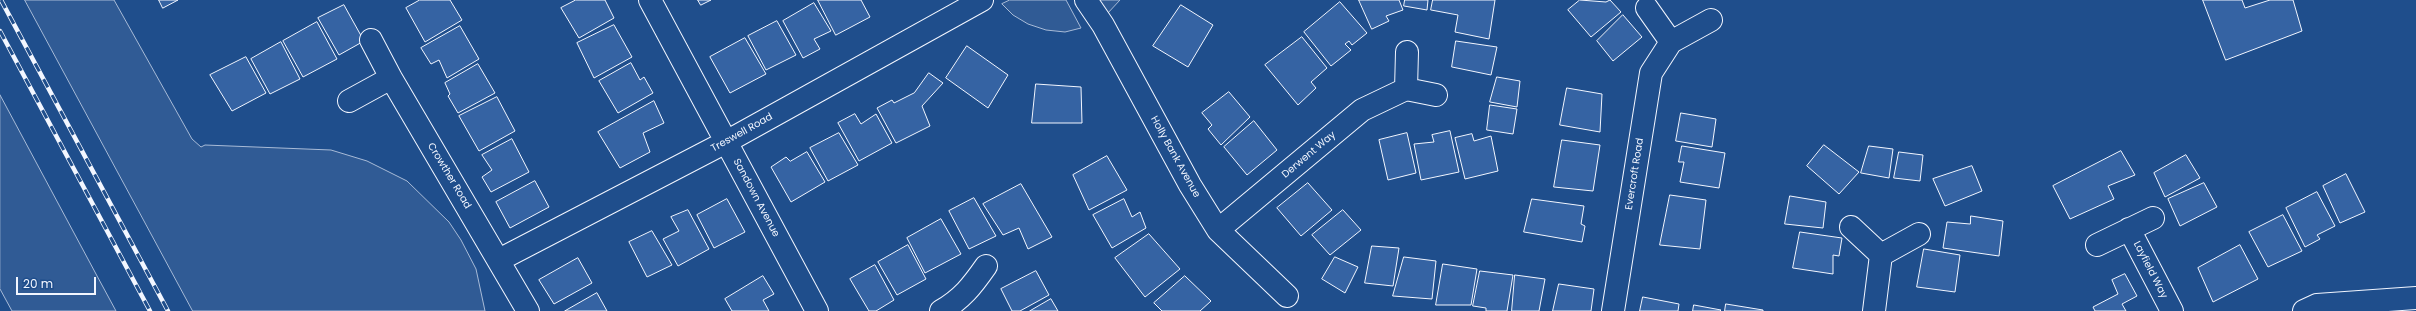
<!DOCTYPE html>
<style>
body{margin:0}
#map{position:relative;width:2416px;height:311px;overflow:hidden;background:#1f4e8c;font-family:Poppins,sans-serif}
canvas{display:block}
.scale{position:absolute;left:16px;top:277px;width:80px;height:18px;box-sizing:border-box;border:2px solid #f2f6ff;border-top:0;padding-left:5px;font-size:12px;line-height:14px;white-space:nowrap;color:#f2f6ff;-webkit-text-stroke:3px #1f4e8c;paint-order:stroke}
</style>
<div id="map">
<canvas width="2416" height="311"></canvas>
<div class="scale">20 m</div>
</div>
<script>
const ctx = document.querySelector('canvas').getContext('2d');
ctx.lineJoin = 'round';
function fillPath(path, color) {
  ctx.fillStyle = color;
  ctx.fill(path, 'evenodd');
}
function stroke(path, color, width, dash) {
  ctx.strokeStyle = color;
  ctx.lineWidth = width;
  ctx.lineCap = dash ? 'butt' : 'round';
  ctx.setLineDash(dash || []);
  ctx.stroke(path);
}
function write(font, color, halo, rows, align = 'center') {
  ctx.font = font + ' Poppins,sans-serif';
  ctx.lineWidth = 3;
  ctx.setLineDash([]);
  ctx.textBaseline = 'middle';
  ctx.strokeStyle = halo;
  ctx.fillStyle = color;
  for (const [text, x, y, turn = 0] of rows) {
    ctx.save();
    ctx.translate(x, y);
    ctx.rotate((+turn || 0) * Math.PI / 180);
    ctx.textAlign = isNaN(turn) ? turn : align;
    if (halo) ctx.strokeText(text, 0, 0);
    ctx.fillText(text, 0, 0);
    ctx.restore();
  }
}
const built = new Path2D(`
 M25,0H114L192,139L201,147L205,145L331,150L367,161L407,181L449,222L461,240L476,269L485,311H193Z
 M1010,0H1066L1081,28L1065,32L1046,30L1028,24L1013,15L1002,4Z
 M1099,0H1120L1107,14Z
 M0,95L96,274L116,311H12L0,289Z`);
const building = new Path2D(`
 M159,0H178L163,8Z
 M420,0H450L462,20L425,42L406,8Z
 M576,0H605L614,18L579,38L561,8Z
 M698,0H711L701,5Z
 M818,0H861L870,17L836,35Z
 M1359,0H1399L1403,10L1386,16L1389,21L1372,29Z
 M1405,0H1428L1427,10L1404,6Z
 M1433,0H1495L1489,39L1455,32L1458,15L1431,10Z
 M1580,0L1606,2L1610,0L1621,12L1591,37L1568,10Z
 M2203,0H2242L2245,8L2270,0H2293L2302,31L2226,60Z
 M1340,2L1367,33L1352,45L1349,41L1345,44L1351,50L1331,66L1304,32Z
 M814,3L831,31L814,39L820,49L803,58L783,21Z
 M344,5L364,41L339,55L318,18Z
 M1181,5L1213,25L1188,67L1153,46Z
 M1623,15L1642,37L1613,61L1597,41Z
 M777,21L796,55L766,70L748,36Z
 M317,22L337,59L303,77L283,41Z
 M614,25L632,57L594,78L577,43Z
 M460,26L479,59L447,78L439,60L431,64L421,48Z
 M1302,37L1327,68L1311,82L1316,88L1298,105L1265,65Z
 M745,38L766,74L730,93L710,57Z
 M1456,41L1497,47L1491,75L1452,67Z
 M281,42L300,79L270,94L251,59Z
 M967,46L1008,75L988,108L946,78Z
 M246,57L266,93L232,111L210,75Z
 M631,63L640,80L644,77L653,93L618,113L599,81Z
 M478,64L495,93L458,113L448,96L450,94L445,83Z
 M929,73L943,83L922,106L930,126L896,143L877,108L892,100L894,103L914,93Z
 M1497,77L1520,81L1517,107L1490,102Z
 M1036,84L1081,87L1082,123H1032Z
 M1567,88L1602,94L1600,132L1560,125Z
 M1229,92L1250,117L1221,145L1208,129L1212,125L1202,113Z
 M497,97L515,131L479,151L459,116Z
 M654,101L664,123L643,133L650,152L620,168L598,132Z
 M1490,105L1517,109L1513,134L1487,130Z
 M1681,113L1716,119L1712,147L1676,141Z
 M855,114L861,124L876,114L892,143L859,161L838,123Z
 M1254,121L1277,150L1247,175L1224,147Z
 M1450,131L1459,172L1421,180L1414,144L1434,142L1432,135Z
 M839,133L858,165L828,181L810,148Z
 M1407,133L1416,173L1388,180L1379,140Z
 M1472,134L1474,141L1491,136L1498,171L1465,179L1455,138Z
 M512,139L529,172L491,192L482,177L492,170L482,155Z
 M1562,140L1600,145L1593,191L1554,187Z
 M1824,145L1859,172L1839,194L1807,166Z
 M1682,146L1725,153L1719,188L1680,182L1684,162H1679Z
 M1869,146L1893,149L1889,178L1861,173Z
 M2121,151L2135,175L2108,186L2114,199L2070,219L2053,186Z
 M807,152L825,182L791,202L771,167L786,157L790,161Z
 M1899,152L1923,155L1920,181L1894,178Z
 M2186,155L2200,178L2165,197L2154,173Z
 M1107,156L1127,190L1089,210L1073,175Z
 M1972,166L1982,191L1945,206L1933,179Z
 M2346,174L2365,212L2340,223L2323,186Z
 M535,181L549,207L510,228L496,202Z
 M1308,183L1332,210L1301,236L1277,208Z
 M2204,183L2217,207L2180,226L2168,199Z
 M1021,184L1052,237L1028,249L1019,228L1003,235L983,204Z
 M2317,192L2335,226L2317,235L2320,239L2305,247L2286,208Z
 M1670,195L1706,200L1700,249L1660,245Z
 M1790,196L1826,202L1823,228L1785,224Z
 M974,198L996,236L969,249L949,211Z
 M727,199L745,232L714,248L697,215Z
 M1124,199L1132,217L1140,212L1146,228L1112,248L1093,215Z
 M1532,199L1584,206L1581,224L1585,226L1582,242L1524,232Z
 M688,210L709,249L678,266L663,239L679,231L671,217Z
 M1343,210L1361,230L1330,255L1312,235Z
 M2283,215L2302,251L2268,267L2249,232Z
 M1971,216L2003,221L1999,256L1943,248L1947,222L1970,224Z
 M941,219L961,254L925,273L907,238Z
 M652,231L672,265L647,277L629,242Z
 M1800,232L1842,238L1839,256L1833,255V274L1793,268Z
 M1149,234L1180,269L1145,297L1115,258Z
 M908,245L926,279L897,295L878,262Z
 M2240,245L2258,279L2213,302L2198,268Z
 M1372,246L1399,248L1393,286L1365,283Z
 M1924,249L1960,255L1955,292L1917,287Z
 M1335,257L1358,267L1345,293L1322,279Z
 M1404,257L1436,261L1432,299L1393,296Z
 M578,258L592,283L554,304L539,280Z
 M1443,264L1477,269L1471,305H1436Z
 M875,265L894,300L876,311H869L850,279Z
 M1036,271L1049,295L1020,311H1012L1001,289Z
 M1480,271L1513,275L1507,311H1486V308L1473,306Z
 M2125,274L2137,296L2122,304L2126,311H2095L2093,307L2118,294L2112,280Z
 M1515,275L1545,279L1539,311H1512Z
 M763,276L774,294L763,300L769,311H732L725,299Z
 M1185,276L1211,301L1200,311H1162L1154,303Z
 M1559,284L1594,289L1591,311H1553Z
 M597,293L607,311H565Z
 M1643,297L1679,304L1678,311H1640Z
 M1051,299L1058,311H1030Z
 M1726,304L1763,310V311H1725Z
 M1694,305L1721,310L1720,311H1693Z`);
const minor = new Path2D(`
 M650,0L817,311
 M1086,0L1103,25L1190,185L1218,230L1287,296
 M1647,8L1671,42
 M371,40L391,78L528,311
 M1406,89L1407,52
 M349,101L391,78
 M1851,227L1881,255
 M2129,229L2172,311
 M1218,230L1362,110L1406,89L1436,95
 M2097,245L2153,218
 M499,260L726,142L982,0
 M941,311C962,299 972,286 986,266
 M1613,311L1651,73L1671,42L1711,20
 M1874,311L1881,255L1919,234
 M2304,311L2317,305L2416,298`);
const rail = new Path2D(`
 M1,0L168,311
 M0,31L150,311`);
const streetNames = [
 ["Treswell Road",742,133,-29],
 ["Derwent Way",1309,155,-40],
 ["Holly Bank Avenue",1175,157,61],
 ["Evercroft Road",1635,174,-81],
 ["Crowther Road",449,176,59],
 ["Sandown Avenue",756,198,62],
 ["Layfield Way",2150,270,63]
];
fillPath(built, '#305b95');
stroke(built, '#a8bbd7', 1);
fillPath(building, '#3563a3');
stroke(building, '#f2f6ff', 1);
stroke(minor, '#f2f6ff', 24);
stroke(minor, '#1f4e8c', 22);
stroke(rail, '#f2f6ff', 4.5);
stroke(rail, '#1f4e8c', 3, [9]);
write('10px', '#f2f6ff', '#1f4e8c', streetNames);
</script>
